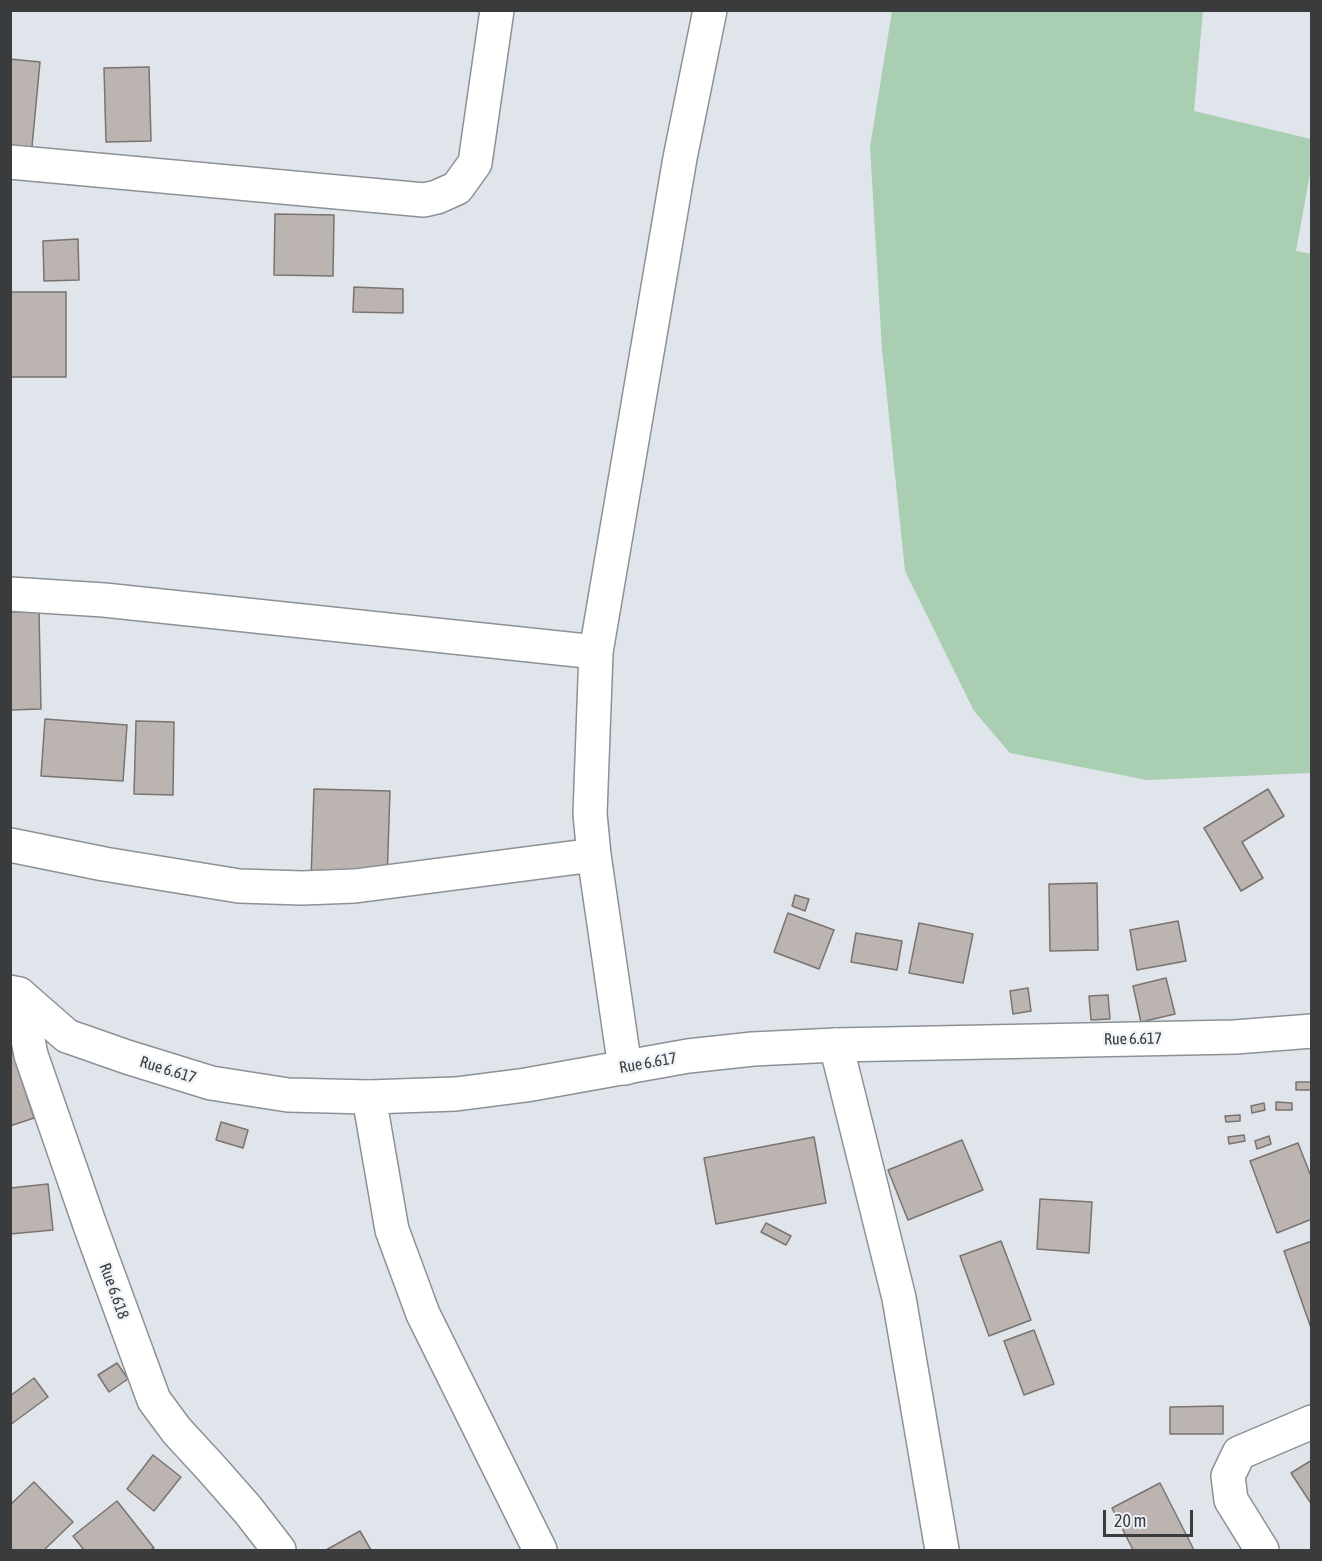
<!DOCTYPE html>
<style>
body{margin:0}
#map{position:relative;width:1322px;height:1561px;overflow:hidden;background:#dfe5ea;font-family:"Asap Condensed",sans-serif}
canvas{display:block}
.frame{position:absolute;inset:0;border:12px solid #393b3d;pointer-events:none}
.scale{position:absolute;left:1103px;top:1510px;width:90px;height:27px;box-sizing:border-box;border:3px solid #393b3d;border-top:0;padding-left:8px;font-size:18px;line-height:21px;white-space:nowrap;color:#393b3d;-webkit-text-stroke:4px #ecf2f7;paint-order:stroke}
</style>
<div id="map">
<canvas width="1322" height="1561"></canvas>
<div class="frame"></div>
<div class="scale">20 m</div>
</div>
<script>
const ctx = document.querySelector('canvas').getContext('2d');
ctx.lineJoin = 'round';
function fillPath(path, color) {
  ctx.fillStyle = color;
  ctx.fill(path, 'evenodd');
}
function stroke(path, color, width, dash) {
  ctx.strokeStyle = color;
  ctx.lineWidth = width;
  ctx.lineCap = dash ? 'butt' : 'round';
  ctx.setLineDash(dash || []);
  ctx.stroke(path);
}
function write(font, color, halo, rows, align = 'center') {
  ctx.font = font + ' "Asap Condensed",sans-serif';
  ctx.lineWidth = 4.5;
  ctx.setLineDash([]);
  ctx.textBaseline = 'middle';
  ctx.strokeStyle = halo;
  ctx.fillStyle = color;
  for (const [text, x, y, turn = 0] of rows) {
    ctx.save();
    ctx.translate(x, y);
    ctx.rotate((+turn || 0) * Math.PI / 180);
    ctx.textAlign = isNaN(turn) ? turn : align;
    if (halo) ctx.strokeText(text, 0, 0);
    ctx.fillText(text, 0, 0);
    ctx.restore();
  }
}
const green = new Path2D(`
 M892,11H1203L1194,111L1311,139V168L1296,251L1312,254L1311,773L1147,780L1010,753L974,711L905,571L882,349L870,147Z`);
const building = new Path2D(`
 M10,59L40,62L31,157L10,155Z
 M149,67L151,141L106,142L104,68Z
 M275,214L334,215L333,276L274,275Z
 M78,239L79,280L44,281L43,241Z
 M354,287L403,289V313L353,312Z
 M10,292H66V377H10Z
 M39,611L41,709L10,710V612Z
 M45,719L127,725L123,781L41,776Z
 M136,721L174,722L173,795L134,794Z
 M314,789L390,791L387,880L311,879Z
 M1268,789L1284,816L1242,842L1263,878L1241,891L1204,828Z
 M1097,883L1098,950L1050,951L1049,884Z
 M795,895L809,899L805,911L792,906Z
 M788,913L834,930L819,969L774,952Z
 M1178,921L1186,961L1137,970L1130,930Z
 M919,923L973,934L963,983L909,973Z
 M856,933L902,941L897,970L851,962Z
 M1166,978L1175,1014L1141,1022L1133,986Z
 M1028,988L1031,1011L1013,1014L1010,991Z
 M1108,995L1110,1019L1091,1020L1089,996Z
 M10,1044L34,1118L10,1126Z
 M1296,1082H1312V1090H1296Z
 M1276,1102L1292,1103V1110H1276Z
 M1264,1103L1265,1110L1252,1113L1251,1106Z
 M1240,1115V1121L1226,1122L1225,1116Z
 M221,1122L248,1130L243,1148L216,1140Z
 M1244,1135L1245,1141L1229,1144L1228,1137Z
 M1269,1136L1271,1144L1257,1149L1255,1141Z
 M814,1137L826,1203L716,1224L704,1158Z
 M962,1140L983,1190L908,1220L888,1170Z
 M1298,1143L1312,1179V1219L1277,1233L1250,1161Z
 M48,1184L53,1230L10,1234V1188Z
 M1040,1199L1092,1202L1089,1253L1037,1249Z
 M766,1223L791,1236L786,1245L761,1232Z
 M1001,1241L1031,1320L989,1336L960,1256Z
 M1312,1241V1327L1311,1328L1284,1251Z
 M1034,1330L1054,1384L1024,1395L1004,1341Z
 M117,1363L128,1379L109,1392L98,1375Z
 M34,1378L48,1397L10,1425V1396Z
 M1223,1406V1434H1170V1407Z
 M153,1455L181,1477L154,1511L127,1489Z
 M1312,1460V1505L1291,1473Z
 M34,1482L73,1522L44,1550H10V1505Z
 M1160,1483L1194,1550H1133L1112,1508Z
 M117,1501L154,1548L150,1550H84L73,1536Z
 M360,1531L371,1550H326Z`);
const street = new Path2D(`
 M10,162L424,200L437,197L457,188L475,163L497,10
 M10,594L104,600L596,652
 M10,845L104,864L239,886L302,888L355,886L594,855
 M19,994L31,1055L91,1228L154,1400L177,1431L212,1469L248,1510L279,1550
 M836,1045L899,1298L942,1550
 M625,1068L594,855L590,814L596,652L680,158L710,10
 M369,1097L392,1230L423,1314L540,1550
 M1262,1550L1231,1500L1228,1476L1239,1453L1312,1422`);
const secondary = new Path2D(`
 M10,992L19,994L67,1036L127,1057L211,1083L288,1095L369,1097L456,1094L526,1085L688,1056L753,1049L836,1045L1235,1037L1312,1031`);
const streetNames = [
 ["Rue 6.617",1133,1039,-1],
 ["Rue 6.617",648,1063,-10],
 ["Rue 6.617",168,1070,17],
 ["Rue 6.618",114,1291,70]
];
fillPath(green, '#aaceb2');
fillPath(building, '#bbb4b1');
stroke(building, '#7a7370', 1.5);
stroke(street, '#8c9196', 36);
stroke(secondary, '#8c9196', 36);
stroke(street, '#fff', 33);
stroke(secondary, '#fff', 33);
write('16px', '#393b3d', '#ecf2f7', streetNames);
</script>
